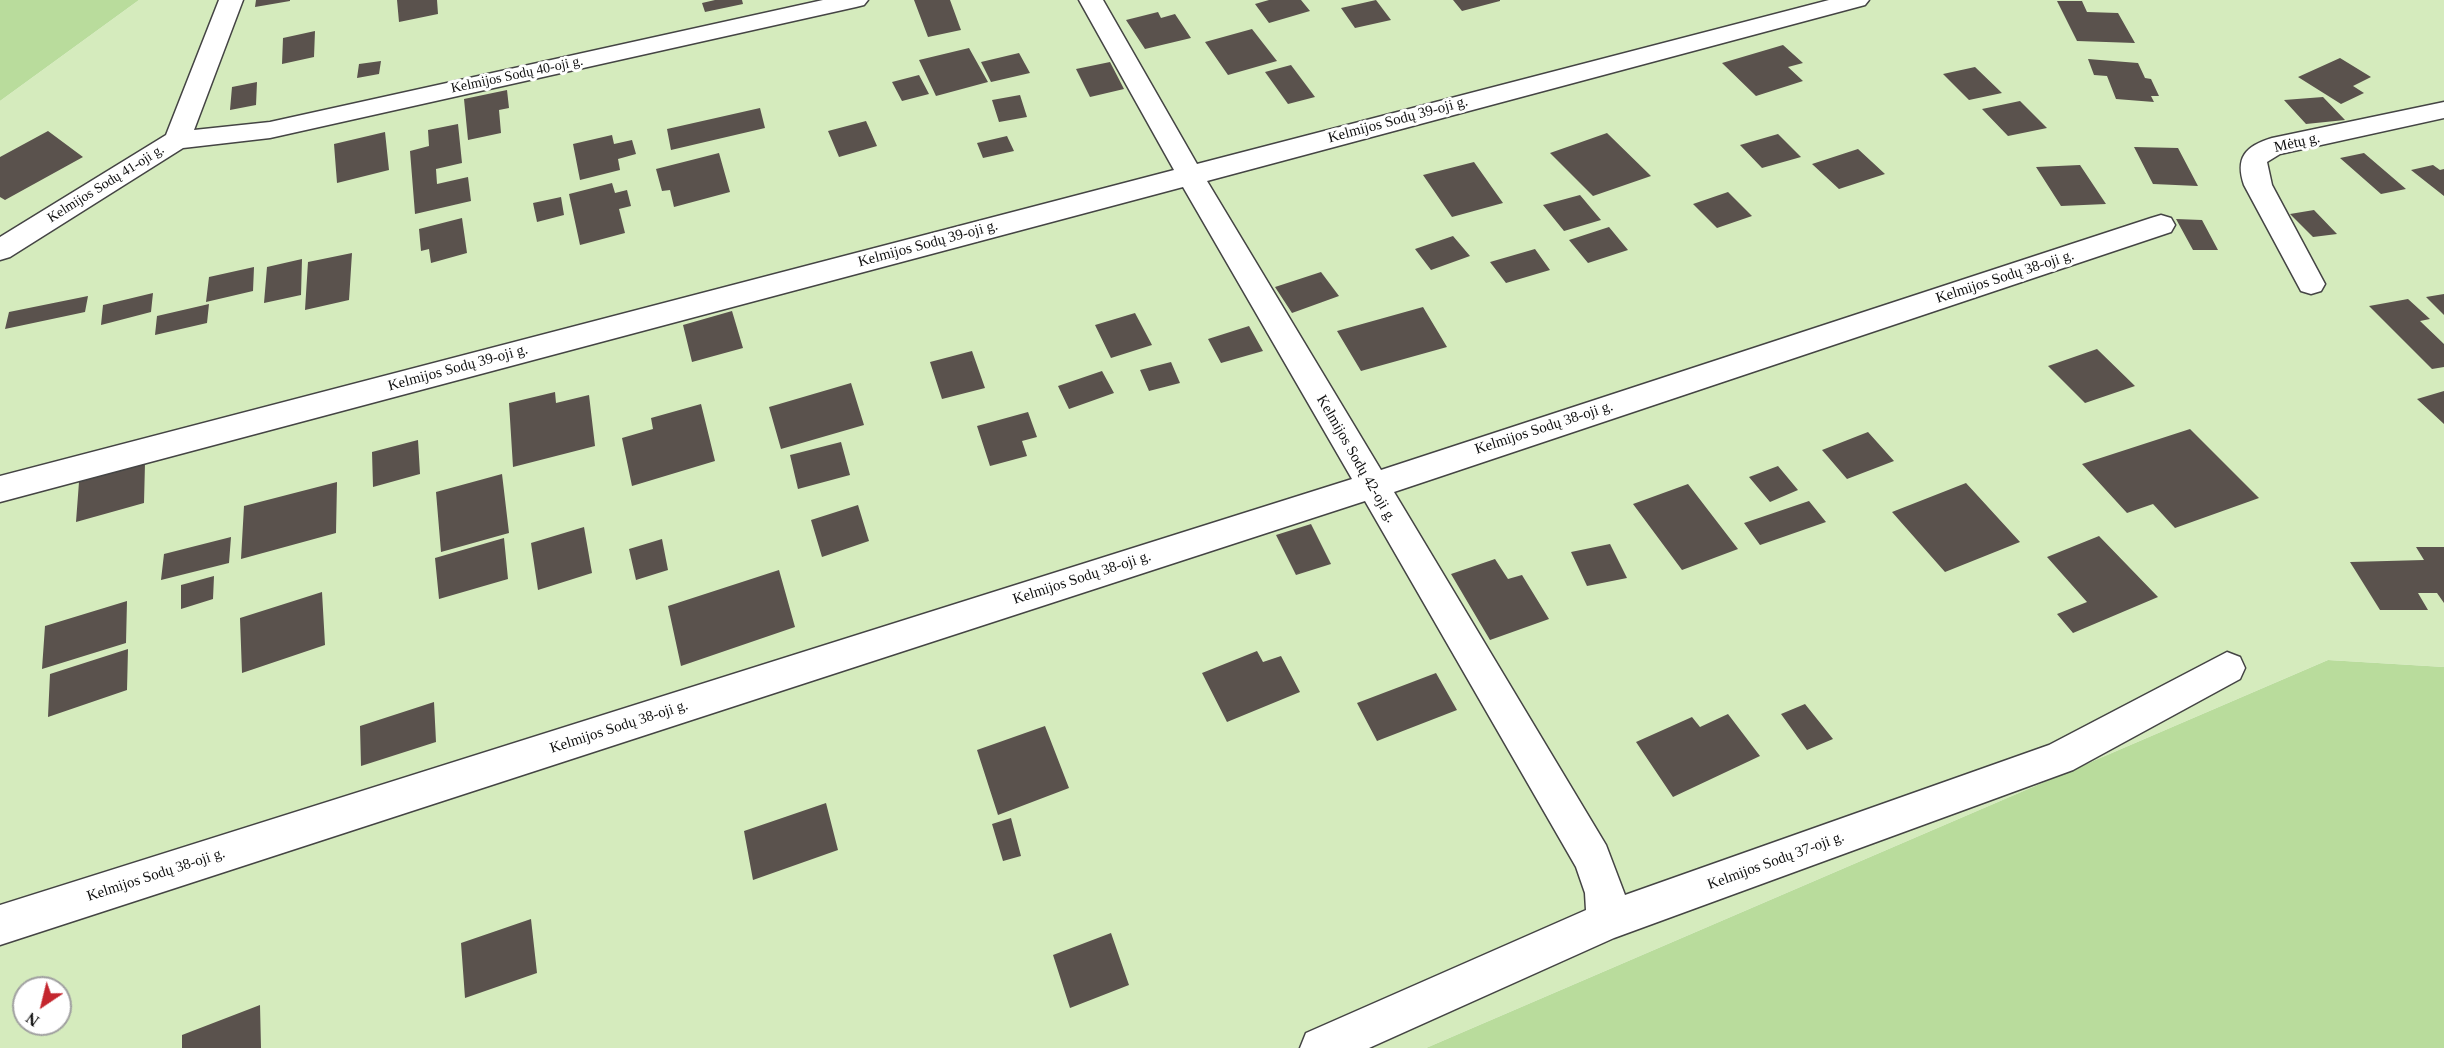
<!DOCTYPE html>
<meta charset="utf-8">
<style>
body{margin:0}
#map{position:relative;width:2444px;height:1048px;overflow:hidden;background:#fffdf5;font-family:Georgia,serif}
canvas{display:block}
.north{position:absolute;left:12px;top:976px;width:60px;height:60px;box-sizing:border-box;background:#fff;border:2px solid #a0a0a0;border-radius:50%;rotate:215deg;font-size:16px;font-weight:700;line-height:24px;text-align:center;color:#111}
.north::after{content:'';display:block;margin:auto;width:21px;height:27px;background:#c4262e;clip-path:polygon(50% 0,100% 100%,50% 72%,0 100%)}
</style>
<div id="map">
<canvas width="2444" height="1048"></canvas>
<div class="north">N</div>
</div>
<script>
const ctx = document.querySelector('canvas').getContext('2d');
ctx.lineJoin = 'round';
function fillPath(path, color) {
  ctx.fillStyle = color;
  ctx.fill(path, 'evenodd');
}
function stroke(path, color, width, dash) {
  ctx.strokeStyle = color;
  ctx.lineWidth = width;
  ctx.lineCap = dash ? 'butt' : 'round';
  ctx.setLineDash(dash || []);
  ctx.stroke(path);
}
function write(font, color, halo, rows, align = 'center') {
  ctx.font = font + ' Georgia,serif';
  ctx.lineWidth = 6;
  ctx.setLineDash([]);
  ctx.textBaseline = 'middle';
  ctx.strokeStyle = halo;
  ctx.fillStyle = color;
  for (const [text, x, y, turn = 0] of rows) {
    ctx.save();
    ctx.translate(x, y);
    ctx.rotate((+turn || 0) * Math.PI / 180);
    ctx.textAlign = isNaN(turn) ? turn : align;
    if (halo) ctx.strokeText(text, 0, 0);
    ctx.fillText(text, 0, 0);
    ctx.restore();
  }
}
const green = new Path2D(`
 M139,0H2444V667L2328,660L1426,1048H0V101ZM24,988H60V1024H24Z`);
const forest = new Path2D(`
 M0,0H139L0,101Z
 M2328,660L2444,667V1048H1426Z`);
const building = new Path2D(`
 M256,0H290V1L255,7Z
 M397,0H437L438,14L399,22Z
 M715,0H742L743,4L705,12L702,3Z
 M914,0H950L961,30L928,37Z
 M1269,0H1301L1310,11L1269,23L1255,4Z
 M1376,0L1391,20L1355,28L1341,8Z
 M1453,0H1500V1L1462,11Z
 M2057,1H2082L2087,12L2118,13L2135,43L2077,41Z
 M1158,12L1161,18L1175,14L1191,38L1145,49L1126,20Z
 M1252,29L1277,61L1228,75L1205,42Z
 M315,31L314,57L282,64L283,38Z
 M1783,45L1803,63L1788,67L1803,81L1756,96L1722,63Z
 M969,48L988,82L936,96L919,60Z
 M1019,53L1030,73L991,82L981,62Z
 M2340,58L2371,77L2353,86L2364,93L2341,104L2298,77Z
 M2088,59L2138,63L2145,78L2151,79L2159,96H2151L2154,102L2116,99L2107,76L2094,75Z
 M381,61L379,74L357,78L359,64Z
 M1110,62L1124,89L1090,97L1076,69Z
 M1291,65L1315,97L1288,104L1265,72Z
 M1975,67L2002,93L1969,100L1943,74Z
 M919,75L929,94L902,101L892,82Z
 M257,82L256,105L230,110L232,87Z
 M507,90L509,108L499,110L501,133L468,140L464,99Z
 M1020,95L1027,117L999,122L992,100Z
 M2323,97L2345,120L2306,124L2284,100Z
 M2020,101L2047,128L2008,136L1982,109Z
 M760,108L765,128L671,150L667,129Z
 M866,121L877,146L839,157L828,131Z
 M458,124L462,163L436,169L437,184L468,177L471,201L415,214L410,151L429,146L428,130Z
 M48,131L83,157L5,200L0,197V157Z
 M385,132L389,170L337,183L334,144Z
 M1607,133L1651,176L1593,196L1550,153Z
 M1778,134L1801,157L1762,168L1740,145Z
 M612,135L614,144L632,140L636,154L618,159L620,170L580,180L573,144Z
 M1007,136L1014,151L983,158L977,143Z
 M2134,147L2178,148L2198,186L2153,184Z
 M1858,149L1885,174L1839,189L1812,164Z
 M719,153L730,192L674,207L670,190L662,191L656,169Z
 M2364,153L2406,189L2381,194L2340,158Z
 M1474,162L1503,203L1452,217L1423,175Z
 M2080,165L2106,204L2061,206L2036,167Z
 M2433,165L2440,170L2444,169V196L2411,170Z
 M612,183L615,193L627,190L631,206L619,209L625,233L580,245L569,194Z
 M1728,192L1752,216L1717,228L1693,204Z
 M1580,195L1601,220L1564,231L1543,205Z
 M561,197L564,215L537,222L533,203Z
 M2314,210L2337,234L2313,237L2290,214Z
 M462,218L467,253L431,263L429,249L421,251L419,229Z
 M2176,219L2202,220L2218,250H2193Z
 M1609,227L1628,250L1588,263L1569,240Z
 M1453,236L1470,256L1431,270L1415,249Z
 M1535,249L1550,270L1506,283L1490,262Z
 M352,253L349,300L305,310L308,262Z
 M302,259L301,295L264,303L267,267Z
 M254,267L253,291L206,302L209,277Z
 M1321,272L1339,296L1292,313L1275,287Z
 M153,293L151,312L101,325L103,305Z
 M2444,294V315L2426,297Z
 M88,296L85,312L5,329L9,312Z
 M2408,299L2430,319L2420,321L2444,344V367L2432,369L2369,306Z
 M209,304L207,323L155,335L157,316Z
 M1423,307L1447,347L1361,371L1337,331Z
 M732,311L743,348L692,362L683,325Z
 M1135,313L1152,345L1111,358L1095,325Z
 M1249,326L1263,351L1221,363L1208,339Z
 M2097,349L2135,386L2085,403L2048,366Z
 M972,351L985,388L942,399L930,362Z
 M1171,362L1180,383L1149,391L1140,370Z
 M1102,371L1114,393L1069,409L1058,386Z
 M851,383L864,425L781,449L769,407Z
 M2444,391V424L2417,399Z
 M555,392L556,403L589,395L595,446L513,467L509,403Z
 M701,404L715,461L632,486L622,438L653,429L651,418Z
 M1028,412L1037,437L1022,441L1027,456L990,466L977,426Z
 M2190,429L2259,498L2175,528L2153,504L2127,513L2082,464Z
 M1868,432L1894,461L1847,479L1822,450Z
 M418,440L420,474L373,487L372,452Z
 M841,442L850,475L798,489L790,455Z
 M145,463L144,503L76,522L79,482Z
 M1778,466L1798,490L1770,502L1749,477Z
 M502,474L509,533L441,552L436,492Z
 M337,482L336,533L241,559L244,506Z
 M1966,483L2020,542L1945,572L1892,512Z
 M1688,484L1738,549L1682,570L1633,504Z
 M1809,501L1826,522L1760,545L1744,523Z
 M858,505L869,541L822,557L811,520Z
 M1311,524L1331,564L1296,575L1276,535Z
 M584,527L592,573L538,590L531,543Z
 M2099,536L2158,597L2073,633L2057,614L2087,602L2047,557Z
 M231,537L229,563L161,580L164,554Z
 M504,538L508,579L439,599L435,558Z
 M662,539L668,570L636,580L629,549Z
 M1610,544L1627,578L1587,586L1571,552Z
 M2416,547H2444V603L2437,593H2418L2428,610H2380L2350,562L2424,560Z
 M1495,559L1508,579L1522,575L1549,619L1490,640L1451,574Z
 M779,570L795,627L681,666L668,606Z
 M214,576L213,599L181,609V585Z
 M322,592L325,645L242,673L240,618Z
 M127,601L126,643L42,669L45,626Z
 M128,649L127,690L48,717L50,674Z
 M1257,651L1263,662L1281,656L1300,692L1227,722L1202,673Z
 M1436,673L1457,710L1377,741L1357,703Z
 M434,702L436,742L361,766L360,726Z
 M1805,704L1833,739L1807,750L1781,714Z
 M1728,714L1760,756L1673,797L1636,742L1692,717L1700,727Z
 M1045,726L1069,788L998,815L977,750Z
 M826,803L838,850L753,880L744,831Z
 M1011,818L1021,856L1003,861L992,824Z
 M531,919L537,973L465,998L461,943Z
 M1111,933L1129,985L1070,1008L1053,955Z
 M260,1005L261,1048H182V1035Z`);
const minor = new Path2D(`
 M219,0H243L194,130L270,122L823,0H868L864,5L856,7L270,138L183,148L10,257L0,260V237L166,135Z
 M1079,0H1103L1197,164L1829,0H1869L1865,5L1207,181L1381,470L2151,218L2161,215L2171,218L2175,225L2171,232L1394,492L1606,845L1625,895L2049,745L2227,652L2240,657L2245,668L2240,679L2073,770L1614,938L1369,1048H1300L1306,1033L1586,910L1585,893L1576,867L1365,501L0,945V905L1352,479L1183,187L0,502V476L1174,170Z
 M2444,102V118L2280,154L2267,162L2272,185L2325,284L2321,291L2311,294L2301,291L2244,185C2235,158 2245,146 2272,138Z`);
const farStreetnames = [
 ["Kelmijos Sodų 40-oji g.",517,75,-12],
 ["Kelmijos Sodų 41-oji g.",106,184,-32]
];
const streetNames = [
 ["Kelmijos Sodų 39-oji g.",1398,120,-15],
 ["Mėtų g.",2297,143,-13],
 ["Kelmijos Sodų 39-oji g.",928,244,-15],
 ["Kelmijos Sodų 38-oji g.",2005,277,-18],
 ["Kelmijos Sodų 39-oji g.",458,368,-15],
 ["Kelmijos Sodų 38-oji g.",1544,428,-18],
 ["Kelmijos Sodų 42-oji g.",1356,459,60],
 ["Kelmijos Sodų 38-oji g.",1082,578,-18],
 ["Kelmijos Sodų 38-oji g.",619,727,-18],
 ["Kelmijos Sodų 37-oji g.",1776,861,-20],
 ["Kelmijos Sodų 38-oji g.",156,875,-18]
];
fillPath(green, '#d5ebbd');
fillPath(forest, '#b9dc9c');
fillPath(building, '#5a524d');
stroke(minor, '#444', 3);
fillPath(minor, '#fff');
write('14px', '#111', '#fff', farStreetnames);
write('15px', '#111', '#fff', streetNames);
</script>
